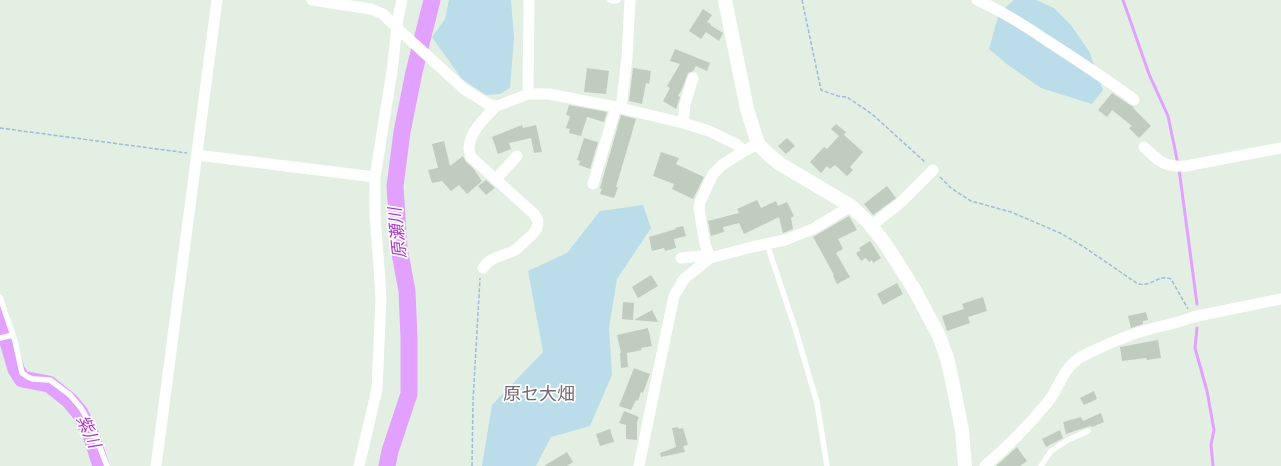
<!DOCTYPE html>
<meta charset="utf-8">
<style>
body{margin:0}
canvas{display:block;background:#e2efe2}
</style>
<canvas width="1281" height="466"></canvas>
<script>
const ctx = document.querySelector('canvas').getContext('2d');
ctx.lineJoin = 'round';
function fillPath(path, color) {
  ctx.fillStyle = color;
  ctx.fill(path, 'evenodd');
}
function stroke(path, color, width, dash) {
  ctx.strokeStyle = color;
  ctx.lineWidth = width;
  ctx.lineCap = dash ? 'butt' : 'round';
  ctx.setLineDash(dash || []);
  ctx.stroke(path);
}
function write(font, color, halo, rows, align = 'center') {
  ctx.font = font + ' Jost,"Noto Sans JP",sans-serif';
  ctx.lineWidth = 3.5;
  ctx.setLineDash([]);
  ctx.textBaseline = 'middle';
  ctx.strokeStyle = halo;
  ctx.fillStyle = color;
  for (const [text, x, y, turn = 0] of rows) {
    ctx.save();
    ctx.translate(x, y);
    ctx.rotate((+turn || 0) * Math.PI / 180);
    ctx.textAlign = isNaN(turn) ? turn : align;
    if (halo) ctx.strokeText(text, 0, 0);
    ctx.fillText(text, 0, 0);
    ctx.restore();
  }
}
const green = new Path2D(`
 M449,0H511L514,38L510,88L500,94L486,95L462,79L432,37L445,19Z
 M1014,0H1036L1054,8L1070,24L1089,51L1103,90L1092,104L1041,88L1008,65L989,49L999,13Z
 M643,205L651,228L617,279L609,328L612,375L590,426L551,437L536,466H482L492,405L543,352L528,271L567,253L600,211Z`);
const stream = new Path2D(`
 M1123,0L1149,74L1168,116L1178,164
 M1179,169L1197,304
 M1197,328L1195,348L1207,391L1214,430L1211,445L1213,466`);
const river = new Path2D(`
 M0,315L16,369L22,379L49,384L70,401L80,413L91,435L101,466
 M387,466L390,451L409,394V338L407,291L399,248L395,186L402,132L414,72L432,0`);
const building = new Path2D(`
 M703,9L712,15L707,22L711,24L710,25L723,33L719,41L706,32L701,39L689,31Z
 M675,49L710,63L707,71L696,66L693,71L688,73L682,89L678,96L680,97L676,109L663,101L670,88L667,86L680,64L670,61Z
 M587,68L609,71L606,94L584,92Z
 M633,68L651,71L649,84L646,83L642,104L629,101Z
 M1112,93L1130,105L1134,107L1133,108L1151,126L1139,138L1129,128L1132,126L1112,110L1107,117L1098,110Z
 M569,105L607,112L604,122L587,117L581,136L569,133L570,129L566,128L570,116L566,115Z
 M621,115L636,119L616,187H618L614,198L600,194L602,189L600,188Z
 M836,124L846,132L844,135L863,152L850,167L853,170L847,176L835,165L830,169L827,166L821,173L810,162L824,147L827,149L839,136L831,129Z
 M522,125L523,128L536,125L542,152L534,153L531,138L509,143L511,149L498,154L492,137Z
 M584,138L598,142L590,169L579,165L580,161L577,160Z
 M787,138L795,146L786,154L778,146Z
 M444,141L450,166L463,156L466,162L473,168L482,181L467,194L459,185L451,191L442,181L432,183L428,170L438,168L432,144Z
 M661,152L679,158L676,164L704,177L693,199L672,189L674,184L653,176Z
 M486,180L495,188L486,195L478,186Z
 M887,186L896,198L873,215L864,204Z
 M757,200L761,208L776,201L778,206L787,202L794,216L791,218L793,229L783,233L779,217L744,234L739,223L723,227L724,232L711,236L708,221L739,213L737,209Z
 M849,216L857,230L838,239L843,249L836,253L850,277L837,284L833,276L834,275L813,237Z
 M683,226L686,236L674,239L676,248L665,251L664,248L652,251L649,237L676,229L675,228Z
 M870,241L881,258L873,263L872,260L869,262L866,258L861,261L856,253L861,250L859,248Z
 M651,275L658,286L638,298L632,287Z
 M897,283L903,294L883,305L877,294Z
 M983,297L987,311L968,317L970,323L947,331L942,316L964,309L962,304Z
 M623,302L634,303L633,320L622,319Z
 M652,310L658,322L634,320Z
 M1146,312L1148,320L1143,321V324L1131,328L1128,316Z
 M648,328L652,346L641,348L642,350L627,353L628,367L621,368L620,353H621L617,335Z
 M1158,340L1161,358L1147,360L1146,358L1122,361L1120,347Z
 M634,368L650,374L643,393L641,392L638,401L636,400L631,410L619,406Z
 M1094,391L1097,399L1084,405L1080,398Z
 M624,411L639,417L637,422V440L626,439V425L619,423Z
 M1101,413L1104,422L1092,427L1091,426L1087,427L1066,434L1063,422L1081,417L1083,421Z
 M678,427L679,429L683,428L688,445L683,446L685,452L661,457L660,453L676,447L672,428Z
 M610,429L614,442L600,446L596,434Z
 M1060,430L1063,438L1046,447L1042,439Z
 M1017,447L1027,461L1020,466H996Z
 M567,452L573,462L567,466H544Z`);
const path = new Path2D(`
 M802,0L821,90L838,96L847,97L872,114L926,163
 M0,128L187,153
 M940,177L951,188L971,201L1011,212L1060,233L1084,247L1138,284C1153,287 1157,274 1171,279L1188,309
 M472,466L473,401L480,278`);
const service = new Path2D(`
 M610,0L614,1L618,0
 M767,244L796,331L817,403L827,466
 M0,297L15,341L22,373L28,377L33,379L50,380L70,395L81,408L93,429L107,466
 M0,338L13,335
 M1041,466L1051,451L1068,440L1088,431`);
const minor = new Path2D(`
 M312,0L371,9L383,14L398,29L464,89L488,104L496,106L500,105L528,94H549L616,107L683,123L709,131L736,144L744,151
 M977,0C1002,11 1024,25 1046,40C1074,58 1101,76 1128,95L1134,100
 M528,94L529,0
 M621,108L627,58L630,0
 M683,123L685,104L693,78
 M1144,147C1158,160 1164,168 1186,166L1281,148
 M197,155L375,177
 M496,179L517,156
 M593,184L616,107
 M871,226L900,203L933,170
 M681,258L709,255
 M710,258L705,244L700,215L699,208L700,202L713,174L722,165L744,151L758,144
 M483,268C491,256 504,256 515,250C519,248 522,244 525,241C534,234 544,224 533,213L471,157C470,154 469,151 469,148C469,132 486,117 496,106
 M156,466L217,0
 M359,466L377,389L381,299L379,267L375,217V177L392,71L398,18L402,0
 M639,466L657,377L674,296L684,279L710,258L752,247L785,240L813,229L851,206
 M985,466C1006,448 1029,425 1047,403C1059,389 1062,370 1078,359C1083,355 1089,353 1095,350C1110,343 1126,336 1143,331C1159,326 1176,324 1193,317L1281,299`);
const tertiary = new Path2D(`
 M725,0L747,109L758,144L768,154L780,164L851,206L868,222L884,242L914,289L939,336L947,358L953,385L962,430L965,466`);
const waterNames = [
 ["原瀬川",399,233,-96],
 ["紫川",87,432,66]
];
const quarterNames = [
 ["原セ大畑",539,396]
];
fillPath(green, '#bbdde9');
stroke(stream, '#e3a1ff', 3);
stroke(river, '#e3a1ff', 17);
fillPath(building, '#c1ccc1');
stroke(path, '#9dbbdc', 1.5, [4, 2]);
stroke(service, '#fff', 5.5);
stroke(minor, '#fff', 11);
stroke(tertiary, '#fff', 14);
write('italic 17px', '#ad38cf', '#fff', waterNames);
write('18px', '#746b76', '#fff', quarterNames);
</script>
